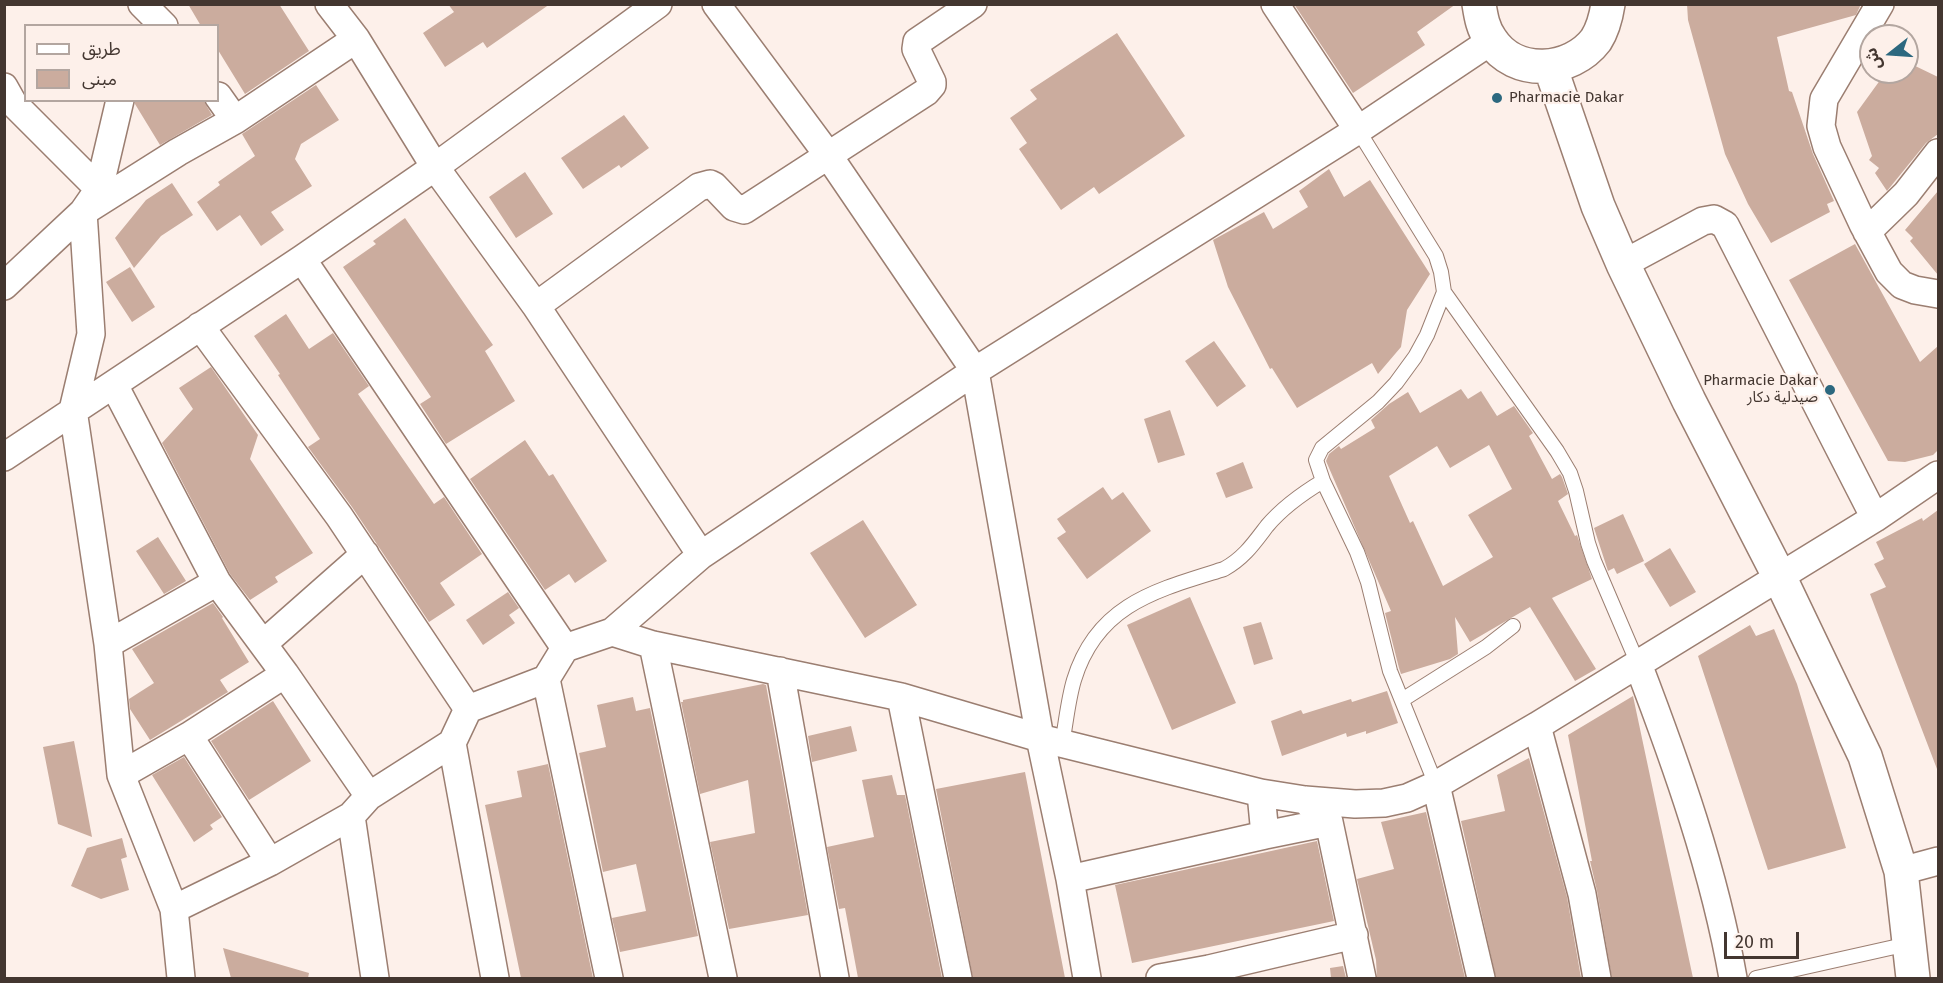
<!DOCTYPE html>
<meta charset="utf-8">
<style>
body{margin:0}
#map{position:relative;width:1943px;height:983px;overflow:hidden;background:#fdf0ea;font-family:"Fira Sans","Noto Sans Arabic",sans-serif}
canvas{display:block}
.frame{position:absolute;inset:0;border:6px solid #433630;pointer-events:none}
.legend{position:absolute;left:24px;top:24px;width:195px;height:78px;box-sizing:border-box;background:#fdf0ea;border:2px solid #b3a6a0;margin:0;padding:8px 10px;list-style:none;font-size:18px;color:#433630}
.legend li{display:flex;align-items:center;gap:12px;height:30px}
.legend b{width:30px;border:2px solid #b3a6a0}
.north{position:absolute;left:1859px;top:24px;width:60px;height:60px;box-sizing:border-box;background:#fdf0ea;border:2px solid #b3a6a0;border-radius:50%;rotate:253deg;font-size:16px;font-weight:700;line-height:24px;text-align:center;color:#433630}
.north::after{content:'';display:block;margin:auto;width:21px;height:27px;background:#2c687f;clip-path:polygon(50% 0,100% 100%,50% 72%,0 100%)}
.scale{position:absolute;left:1724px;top:932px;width:75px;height:27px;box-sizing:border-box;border:3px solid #433630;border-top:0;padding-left:8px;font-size:18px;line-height:21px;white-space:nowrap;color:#433630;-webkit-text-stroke:4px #fdf0ea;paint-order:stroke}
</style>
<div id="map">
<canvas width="1943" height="983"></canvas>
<div class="frame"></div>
<ul class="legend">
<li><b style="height:8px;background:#fff"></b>طريق</li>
<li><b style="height:16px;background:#cbac9e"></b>مبنى</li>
</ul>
<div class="north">ش</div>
<div class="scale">20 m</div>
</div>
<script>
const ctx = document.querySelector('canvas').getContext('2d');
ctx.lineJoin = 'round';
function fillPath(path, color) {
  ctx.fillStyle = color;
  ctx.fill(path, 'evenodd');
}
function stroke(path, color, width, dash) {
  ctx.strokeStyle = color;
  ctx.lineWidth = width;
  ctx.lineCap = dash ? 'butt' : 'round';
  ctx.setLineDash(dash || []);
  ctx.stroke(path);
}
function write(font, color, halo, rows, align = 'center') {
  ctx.font = font + ' "Fira Sans","Noto Sans Arabic",sans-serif';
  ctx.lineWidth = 4.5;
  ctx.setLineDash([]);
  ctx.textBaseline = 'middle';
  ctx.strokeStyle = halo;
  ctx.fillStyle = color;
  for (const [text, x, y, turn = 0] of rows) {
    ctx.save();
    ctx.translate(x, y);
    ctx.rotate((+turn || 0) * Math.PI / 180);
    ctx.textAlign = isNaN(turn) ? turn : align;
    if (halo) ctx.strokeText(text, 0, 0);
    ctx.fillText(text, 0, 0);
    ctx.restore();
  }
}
const building = new Path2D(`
 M188,4H279L309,51L245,94L218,50V26H201Z
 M448,4H550L487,48L483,42L445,67L423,33L454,12Z
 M1294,4H1456L1417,32L1425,45L1353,93Z
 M1687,4H1861L1856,15L1777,37L1789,91L1792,92L1813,154L1834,201L1827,204L1830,212L1771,243L1748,204L1725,154L1688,20Z
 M1117,33L1185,136L1099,194L1094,187L1061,210L1019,149L1027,143L1010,118L1037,99L1030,90Z
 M1907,62L1938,77V134L1926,143L1887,191L1875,173L1879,168L1869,160L1872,156L1857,112L1886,72H1907Z
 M316,85L339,120L301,144L295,159L312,186L271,212L284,230L261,246L240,215L217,231L197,202L220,185L218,182L255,156L242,134Z
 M135,100H203L212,115L160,145L135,104Z
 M624,115L649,148L621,168L619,165L583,189L561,158Z
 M1329,169L1344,197L1370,180L1430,274L1407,310L1401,347L1378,374L1372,363L1297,408L1272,368L1270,369L1228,287L1213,240L1264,212L1273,229L1308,207L1299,191Z
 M525,172L553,214L516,238L489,197Z
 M172,183L193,215L161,236L134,268L115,238L146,200Z
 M1938,191V275L1910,241L1913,238L1905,230Z
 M405,218L493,345L485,351L515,401L446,444L420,404L431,397L343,267L376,244L373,241Z
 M1855,244L1920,362L1938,346V450L1933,455L1905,462L1888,461L1789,280Z
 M130,267L155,307L132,322L106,282Z
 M286,314L309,349L333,333L369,386L358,394L434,504L444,497L482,554L440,583L455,605L429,622L352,507L308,447L320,439L278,375L280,374L254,336Z
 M1214,341L1246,386L1217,407L1185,361Z
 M211,367L258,435L250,459L313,553L275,577L278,582L250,600L230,574L162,443L193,409L179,388Z
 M1461,389L1468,399L1481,391L1497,416L1514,406L1533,433L1529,436L1552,479L1560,474L1562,477L1568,494L1558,501L1575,536L1577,535L1592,579L1552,598L1596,669L1575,681L1530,607L1470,642L1455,617L1458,654L1450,659L1401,674L1399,668L1385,613L1391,611L1326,461L1329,454L1339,446L1341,449L1375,428L1371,420L1389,404L1408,392L1420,413ZM1489,445L1512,489L1468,515L1493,557L1443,586L1413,521L1410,523L1389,476L1437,446L1450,468Z
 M1170,410L1185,455L1158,463L1144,419Z
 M525,440L549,476L553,474L607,561L575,583L569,574L545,590L470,479Z
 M1243,462L1253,488L1226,498L1216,473Z
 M1103,487L1112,500L1123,492L1151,531L1087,579L1057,538L1066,532L1057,519Z
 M1938,510V769H1937L1870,594L1886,587L1874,564L1884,559L1876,542L1922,518L1923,521Z
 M1623,514L1644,561L1617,574L1614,568L1608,571L1594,528Z
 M863,520L917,605L865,638L810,553Z
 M158,537L186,581L164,594L136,551Z
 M1670,548L1696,592L1670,607L1644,564Z
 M508,592L519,608L509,615L515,623L483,645L466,620Z
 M1190,597L1236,703L1172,730L1127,625Z
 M213,603L223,617L222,618L249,662L220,680L228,692L150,740L130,709L129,699L154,683L132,649Z
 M1261,622L1273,659L1254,665L1243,627Z
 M1750,625L1756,636L1774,629L1797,684L1846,848L1768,870L1698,656Z
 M763,684L766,685L808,915L729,929L710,842L755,833L748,780L700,794L681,702H683V700Z
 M1387,691L1398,723L1366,734V731L1347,737L1346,733L1282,756L1271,721L1301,710L1303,714L1351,699L1352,702Z
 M1633,696L1693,978H1612L1597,891L1590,861H1592L1568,735Z
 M633,697L636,711L650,708L698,936L620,952L612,918L646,911L636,864L603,872L579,753L606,747L597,705Z
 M273,701L311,761L249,800L211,741Z
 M851,726L857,751L812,762L808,736Z
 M74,741L92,837L58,824L43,747Z
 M184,757L222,817L210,825L213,829L194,842L152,775Z
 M1529,758L1567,897L1581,978H1496L1461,821L1505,811L1497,775Z
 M548,764L593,978H521L485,805L522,797L517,771Z
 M1025,772L1065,978H973L936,789Z
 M892,775L897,795H905L942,978H858L845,908L839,909L827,847L874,837L862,780Z
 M1426,812L1465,978H1377L1376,960L1357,879L1394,869L1381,822Z
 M122,838L127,857L121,859L129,890L101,899L71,886L87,848Z
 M1317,841L1334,921L1132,963L1115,885Z
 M223,948L309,973L308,978H231Z
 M1343,966L1346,978H1331L1330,968Z`);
const service = new Path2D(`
 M1358,130L1436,256L1441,272L1444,292L1427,335L1415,357L1396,383L1378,402L1322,448L1316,460L1323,481L1357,552L1368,582L1390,671L1436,785
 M1444,292L1557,451L1570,473L1576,491L1588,543L1594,561L1638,664
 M1402,700L1486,647L1513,626
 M1062,744C1066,723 1068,700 1074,680C1097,604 1157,590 1224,569C1244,558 1254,543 1267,526C1283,507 1303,493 1323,481
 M1756,978L1908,944`);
const minor = new Path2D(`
 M142,4L164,26
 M329,4L356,39L435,167L536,306L701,555
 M716,4L828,155L975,371L1040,738L1070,879L1087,978
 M1275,4L1358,130
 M1880,4L1824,99L1821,126L1827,147L1863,224L1889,272L1902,285L1915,290L1938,294
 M4,87L13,103L99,189
 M218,96L235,120
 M120,100L99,189L83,212L91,334L73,410L108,644L121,775L174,909L181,978
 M1867,232L1906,194L1938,153
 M302,259L565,648
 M1623,264L1703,221L1714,219L1725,225L1875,518
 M4,286L83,212L178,152L235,120L356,39
 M536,306L699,187L710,184L714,186L734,207L744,210L926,92L932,85V82L916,49L917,42L973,4
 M200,326L339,516L468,709
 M114,385L217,582L285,674L369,796
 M4,457L302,259L435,167L658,4
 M612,632L653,645L901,697L1040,738L1261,793L1305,800L1355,804L1384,803L1407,798L1436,785L1537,726L1875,518L1938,475
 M108,644L217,582
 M263,644L365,554
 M653,645L723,978
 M1638,664C1677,766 1714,870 1733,978
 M780,671L835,978
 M546,679L609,978
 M901,697L958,978
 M1537,726L1582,894L1597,978
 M189,736L270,862
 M452,743L495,978
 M121,775L189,736L285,674
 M1436,785L1481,978
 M1305,800L1329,822L1362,978
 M351,816L375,978
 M1265,835L1329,822
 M1901,871L1938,861
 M1070,879L1265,835L1261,793
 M174,909L270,862L351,816L369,796L452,743L468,709L546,679L565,648L612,632L701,555L975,371L1358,130L1491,41
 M1160,978L1209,969L1354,935`);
const tertiary = new Path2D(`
 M1479,4C1481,17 1483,29 1491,40C1515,77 1571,73 1596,40C1603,29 1606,17 1608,4
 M1550,66L1598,206L1623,264L1689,401L1779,576L1865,756L1901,871L1913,978`);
const markers = [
 [1497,98,6,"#2c687f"],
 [1830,390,6,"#2c687f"]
];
const poiNames = [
 ["Pharmacie Dakar",1509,98],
 ["Pharmacie Dakar",1818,381,"right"],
 ["صيدلية دكار",1818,398,"right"]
];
fillPath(building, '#cbac9e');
stroke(service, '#9b7e71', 16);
stroke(minor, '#9b7e71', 30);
stroke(tertiary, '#9b7e71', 36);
stroke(service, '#fff', 14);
stroke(minor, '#fff', 27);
stroke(tertiary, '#fff', 33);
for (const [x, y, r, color] of markers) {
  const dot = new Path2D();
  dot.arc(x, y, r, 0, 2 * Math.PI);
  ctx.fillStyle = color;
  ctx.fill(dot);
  stroke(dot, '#fdf0ea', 2);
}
write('15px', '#433630', '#fdf0ea', poiNames, 'left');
</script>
